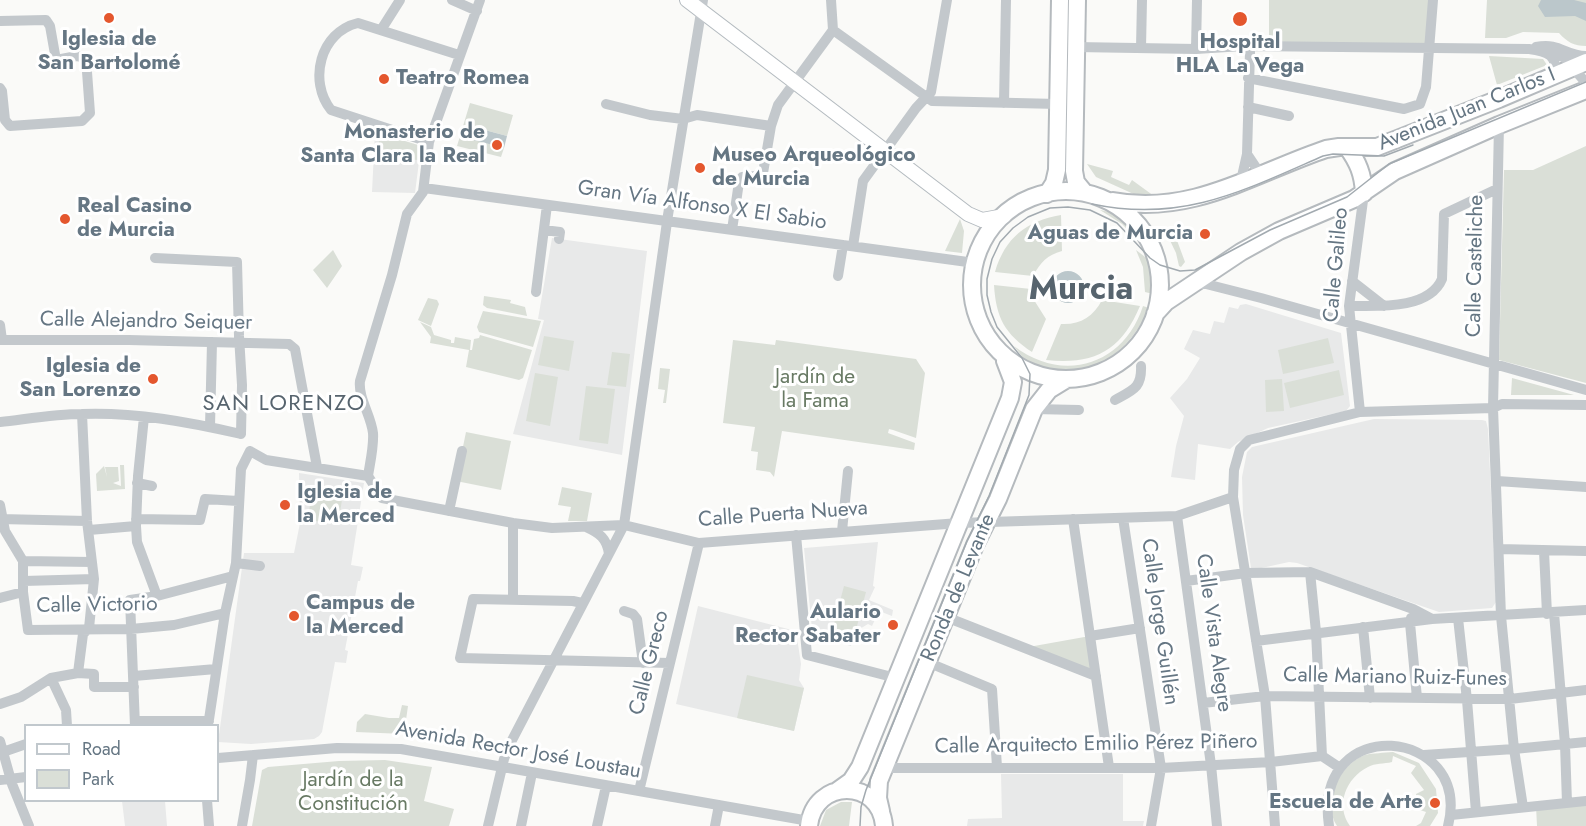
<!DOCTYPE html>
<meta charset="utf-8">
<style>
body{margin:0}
#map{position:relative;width:1586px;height:826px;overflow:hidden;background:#fafaf8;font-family:Jost,sans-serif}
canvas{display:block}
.legend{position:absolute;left:24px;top:724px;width:195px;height:78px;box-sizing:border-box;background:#fff;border:2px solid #c1c8cd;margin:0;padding:8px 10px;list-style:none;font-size:18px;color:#657683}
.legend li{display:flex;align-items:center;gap:12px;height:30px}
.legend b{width:30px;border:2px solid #c1c8cd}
</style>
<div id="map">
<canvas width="1586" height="826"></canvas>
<ul class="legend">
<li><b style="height:8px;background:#fff"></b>Road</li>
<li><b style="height:16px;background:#dadfd7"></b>Park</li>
</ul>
</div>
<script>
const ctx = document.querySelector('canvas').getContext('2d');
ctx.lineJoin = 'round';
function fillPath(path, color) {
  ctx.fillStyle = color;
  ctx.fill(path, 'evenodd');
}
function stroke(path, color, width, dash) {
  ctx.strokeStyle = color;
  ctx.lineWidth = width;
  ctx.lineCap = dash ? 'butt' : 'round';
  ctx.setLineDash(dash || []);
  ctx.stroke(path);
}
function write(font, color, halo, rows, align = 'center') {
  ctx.font = font + ' Jost,sans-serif';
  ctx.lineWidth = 6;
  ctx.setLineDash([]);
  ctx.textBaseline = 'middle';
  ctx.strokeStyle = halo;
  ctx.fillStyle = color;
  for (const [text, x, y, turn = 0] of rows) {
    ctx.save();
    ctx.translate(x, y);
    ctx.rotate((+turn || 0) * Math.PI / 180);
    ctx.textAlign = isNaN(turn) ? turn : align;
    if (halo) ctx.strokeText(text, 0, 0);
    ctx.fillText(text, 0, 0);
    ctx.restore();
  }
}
const built = new Path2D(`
 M375,132L421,146L415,193L372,192Z
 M552,238L647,251L622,455L513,434L544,320L538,319Z
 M1246,304L1341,333L1350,406L1346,411L1268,428L1238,442L1230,449L1198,444L1195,480L1171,477L1176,446L1184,416L1170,398L1187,379L1200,358L1184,349L1193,330L1210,334L1214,321L1224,323L1229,307L1238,309L1240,305Z
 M1374,419L1482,420L1486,421L1488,429L1496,602L1492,608L1439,612L1297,563L1289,562L1257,569L1251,568L1243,515L1242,477L1247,452L1252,447Z
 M299,473L364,483L351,565L363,567L360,581H358L345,650L348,651L346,663L335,662L322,732L319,736L314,739L251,744L218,742L244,553H294L300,523Z
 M878,542L873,586L875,587L869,600L893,610L892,616L879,611L872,626L868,624L858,630L855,643L852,642L851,646L819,637L821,631L812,629L804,548Z
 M698,606L796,631L801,664L799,680L804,688L794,731L676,704Z
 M1001,774H1123V821H1144L1143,826H967L968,819L1002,818Z
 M122,801H165L167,826H125Z`);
const green = new Path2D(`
 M1269,0H1433L1430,44L1269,46Z
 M1487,0H1586V46C1574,46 1567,42 1559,33L1523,32L1506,38H1485Z
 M1489,56L1543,59L1547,65L1497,85Z
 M470,103L513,115L507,136L470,126L467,138L504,148L501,157L457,146Z
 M385,135L421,146L419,160L378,158L379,141H384Z
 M1586,146V383L1499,360L1504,170H1533Z
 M1087,164L1113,171L1111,177L1129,185L1132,180L1154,196H1138L1096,177Z
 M1100,210C1123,213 1138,230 1148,251L1122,224Z
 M1061,215L1062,251C1047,255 1041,262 1033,276L995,272C1005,238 1026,221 1061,215Z
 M960,219L964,231L962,253L945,251Z
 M1169,227L1175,235L1185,262L1181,267L1179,266L1176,253L1164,228Z
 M333,250L342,266L327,288L313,270Z
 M1136,250L1153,263L1155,279L1153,294L1145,292L1143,267Z
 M994,285L1031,289L1034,300L1046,319L1032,352C1005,334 996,318 994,285Z
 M484,296L511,300L510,303L525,307L527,316L487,308L483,305Z
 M428,298L437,300L439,304L431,326L418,320Z
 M1102,300L1140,306C1121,351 1094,365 1046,360L1061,324C1080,325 1093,317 1102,300Z
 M1143,306L1149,308C1133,346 1102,372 1059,373C1051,373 1038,374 1031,369C1027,365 1019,352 1014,346C1063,384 1124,365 1143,306Z
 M483,311L541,321L533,347L479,332L477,327Z
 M420,322L431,327L434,335L451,340V343H454L455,337L471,340L470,350H472L474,339L479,338L480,335L532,350L523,378L519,380L466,367L469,350L430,343L431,337Z
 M544,336L574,341L569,371L538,365Z
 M1328,338L1334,363L1283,374L1278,350Z
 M733,340L775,345L776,340L916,359L925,373L916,438L893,430L889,429L888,433L915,443L914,450L782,431L774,477L770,472L756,470L758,452L751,451L755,427L723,423Z
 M612,352L630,354L626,387L607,385Z
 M660,368L670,369L666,403H663L665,390L658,389Z
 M1339,370L1344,395L1290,408L1284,383Z
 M535,373L558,377L550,426L526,421Z
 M1512,378L1574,395H1511Z
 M1282,379L1284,411L1266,412L1265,380Z
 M586,386L615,389L608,444L579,440Z
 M466,432L511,441L501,490L456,481Z
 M120,465H124L125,489L97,491L96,474L104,466L107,477L105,467H118L119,481L113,483L121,486Z
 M562,487L592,493L587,521H568L571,507L558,505Z
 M312,490L343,494L338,524L308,520Z
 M844,586L866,592L853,641L831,635Z
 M1090,636L1096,676L1023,648Z
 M747,675L804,688L794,731L737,718Z
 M402,705L408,706L404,734L356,732L357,722L365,714L389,718H399Z
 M1393,752L1419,763L1436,789L1438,813L1430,826H1416L1421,823L1426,812L1417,809L1416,794L1424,790L1411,773L1416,766L1393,756L1392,762C1384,764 1375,763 1368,767C1346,778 1335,805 1350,826H1337C1322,803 1339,764 1365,755C1373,753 1384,753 1393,752Z
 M385,760L432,767L424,801L454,809L449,826H252L262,770L268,767L339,761Z
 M1586,801V826H1537L1536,806Z
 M841,802H852L849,826H820L826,810Z`);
const water = new Path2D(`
 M1541,0H1574L1586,3V21L1575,16L1545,17L1538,6Z
 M470,126L507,136L504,148L466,138Z
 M1052 287a16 16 0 1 1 32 0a16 16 0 1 1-32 0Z`);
const street = new Path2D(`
 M452,0L477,11
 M0,21L46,20L50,26L56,60L77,56L86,58L90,113L82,121L10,126L5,120L2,91L0,88
 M381,30L400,0
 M833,30L932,101L1058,104
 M1247,46L1529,49C1546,51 1561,56 1552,76
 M1076,47L1196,49L1243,46
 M1536,47C1560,42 1565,56 1586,56
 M1141,48L1142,0
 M1196,49L1197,0
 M1553,53L1565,58L1586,83
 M1248,78L1404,109L1420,104L1426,87L1433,0
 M1004,103L1006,0
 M606,104L650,115L683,119L697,115L771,126
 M1248,107L1289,116
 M1499,125L1493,408L1501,616L1514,749L1523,807
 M429,142L331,110C308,81 320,32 358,23L459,55
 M1247,154L1250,52
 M1240,185L1247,154L1261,175
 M424,188L975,263
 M544,230L560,232L559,239
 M732,230L739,182L742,177L755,176L763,173L771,126L778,105L833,30L831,0
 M853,246L863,181L916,108L931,92L947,0
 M155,258L237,262L239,336L242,385L241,434
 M838,276L843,245
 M1352,281L1384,306
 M1193,284H1206L1261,298L1586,390
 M536,292L547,205
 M1349,306C1377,306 1429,310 1442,279L1444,214L1497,189
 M0,325L2,340
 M0,340H129L289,344L295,349L317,467
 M1115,400C1133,390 1142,388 1141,366
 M1034,409L1079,410
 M1360,412L1349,306L1364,193
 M144,417L138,476L136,526L137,542L157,596
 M0,422C27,419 55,414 82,414C135,412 189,422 241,434
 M210,427L212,342
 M250,451L266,460L368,476L382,498L513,523L552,528L624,525L699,543L959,523L1177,516L1233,497L1234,470L1240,449L1249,440L1360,412L1493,408L1502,404L1586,405
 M368,476C370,463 374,446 373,433C371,415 358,398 360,381L392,275L407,214L423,192L429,142L480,0
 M1497,481L1586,487
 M137,483L152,486
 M1233,497L1265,696L1275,826
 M0,505L5,531L23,561V592L28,630L131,629L174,625L225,613
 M449,511L462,451
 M1177,516L1211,765L1217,826
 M1123,518L1161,768L1151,826
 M0,519L87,521
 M136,519L200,520L205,499L238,501
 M1073,519L1109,767
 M586,527C599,533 607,538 609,554
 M89,530L136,526
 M842,531L848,471
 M796,535L807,655L896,678
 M1499,549L1586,551
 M1544,551L1547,614
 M23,561L92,562
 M236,563L260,566
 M1310,572L1316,632L1322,756
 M24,581L94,579
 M1186,581L1246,573L1310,572L1413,609L1432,619L1586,610
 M0,598L23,592
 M513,600V523
 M582,603L573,601L473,599L460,658L670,663
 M624,611L633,614L637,619L643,663
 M1554,613L1565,744L1567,803
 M946,617L1096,676
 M1411,618L1410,623L1417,698
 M1458,618L1467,700L1476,812
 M1363,627L1370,698
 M1090,636L1140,628
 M1256,641L1432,619
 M927,662L992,689L997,767
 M78,673L83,634L89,628L94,579L87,521L82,414
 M134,676L216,669
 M51,678L66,710L67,726
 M1203,703L1265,696L1510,699L1586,690
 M0,704L21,697L51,678L78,673L94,674V687H134
 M135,721H209
 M135,726L130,600L157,596L233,576
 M208,726L225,613L236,563L241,469L250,451
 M0,741L12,784L29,826
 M3,752L26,744
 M1424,755L1514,749L1586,742
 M218,758L337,748L401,749L809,821
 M884,768H1161L1271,762L1322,756L1340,768
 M0,780L26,777
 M639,791L699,543
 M207,800L209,826
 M1451,815L1586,801
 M242,826L250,780L253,755
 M488,826L504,759L510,744L624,525L668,215L703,0
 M521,826L532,773
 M597,826L606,786
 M715,826L719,805
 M1329,826C1312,711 1473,727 1448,826`);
const secondary = new Path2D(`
 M687,0L968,214L982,220L1004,216`);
const primary = new Path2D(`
 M1077,0L1074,171L1076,182L1085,193
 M1347,147C1358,162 1363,174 1364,193
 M972 285a94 94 0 1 1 188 0a94 94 0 1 1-188 0Z
 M1047,194L1054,183L1057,170L1060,0
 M1113,201C1191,216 1255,173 1326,149L1339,147H1377L1499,99L1586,62
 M1155,314L1166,302L1241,252L1279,231L1354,199L1395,171L1499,125L1586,90
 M837,791L851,781L860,767L1010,398L1013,382L1005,361
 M881,811L878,798L879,781L975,545L998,499L1034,409L1049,390L1067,379
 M809,826C814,778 880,778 884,826`);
const tram = new Path2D(`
 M1092,204C1182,223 1243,191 1323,156L1333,154L1384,156L1413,145
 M860,826L861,807L866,790L967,541L989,496L1029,395L1030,374L1022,358L997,327L991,312L987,295V279L992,259L1000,242L1013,228L1028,217L1050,208L1068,207L1090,210L1117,223L1150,258L1160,265L1180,271L1195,270L1270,230L1347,197L1389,164L1586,82`);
const markers = [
 [109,18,6,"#e4572e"],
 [1240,19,8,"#e4572e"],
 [384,79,6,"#e4572e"],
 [497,145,6,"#e4572e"],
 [700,168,6,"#e4572e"],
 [65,219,6,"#e4572e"],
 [1205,234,6,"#e4572e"],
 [153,379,6,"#e4572e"],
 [285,505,6,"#e4572e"],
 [294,616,6,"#e4572e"],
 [893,625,6,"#e4572e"],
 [1435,803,6,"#e4572e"]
];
const poiNames = [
 ["Iglesia de",109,40,"center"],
 ["San Bartolomé",109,64,"center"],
 ["Hospital",1240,43,"center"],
 ["HLA La Vega",1240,67,"center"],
 ["Teatro Romea",396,79],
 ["Monasterio de",485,133,"right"],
 ["Santa Clara la Real",485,157,"right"],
 ["Museo Arqueológico",712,156],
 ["de Murcia",712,180],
 ["Real Casino",77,207],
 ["de Murcia",77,231],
 ["Aguas de Murcia",1193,234,"right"],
 ["Iglesia de",141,367,"right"],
 ["San Lorenzo",141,391,"right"],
 ["Iglesia de",297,493],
 ["la Merced",297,517],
 ["Campus de",306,604],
 ["la Merced",306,628],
 ["Aulario",881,613,"right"],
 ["Rector Sabater",881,637,"right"],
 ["Escuela de Arte",1423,803,"right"]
];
const streetNames = [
 ["Avenida Juan Carlos I",1467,110,-22],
 ["Gran Vía Alfonso X El Sabio",702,206,8],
 ["Calle Galileo",1337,265,-85],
 ["Calle Casteliche",1476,266,-89],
 ["Calle Alejandro Seiquer",146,322,1],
 ["Calle Puerta Nueva",783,515,-4],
 ["Ronda de Levante",959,588,-67],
 ["Calle Victorio",97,606,-1],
 ["Calle Jorge Guillén",1159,622,82],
 ["Calle Vista Alegre",1213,633,82],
 ["Calle Greco",650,663,-76],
 ["Calle Mariano Ruiz-Funes",1395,678,1],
 ["Calle Arquitecto Emilio Pérez Piñero",1096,745,-1],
 ["Avenida Rector José Loustau",518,751,10]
];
const parkNames = [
 ["Jardín de",815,378],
 ["la Fama",815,402],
 ["Jardín de la",353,781],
 ["Constitución",353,805]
];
const neighbourhoodNames = [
 ["SAN LORENZO",284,405]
];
const townNames = [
 ["Murcia",1081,291]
];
fillPath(built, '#e8e9e9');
fillPath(green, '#dadfd7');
fillPath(water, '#bbc7cb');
stroke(secondary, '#b3babf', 16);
stroke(primary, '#b5babe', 20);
stroke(street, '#c3c8cc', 10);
stroke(secondary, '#fff', 14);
stroke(primary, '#fff', 16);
stroke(tram, '#a2aab0', 1.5);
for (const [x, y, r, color] of markers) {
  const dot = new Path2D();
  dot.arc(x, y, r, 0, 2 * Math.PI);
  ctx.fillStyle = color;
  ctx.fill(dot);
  stroke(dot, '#fff', 2);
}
write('bold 21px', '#657683', '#fff', poiNames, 'left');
write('21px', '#657683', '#fff', streetNames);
write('21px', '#687a64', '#fff', parkNames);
ctx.letterSpacing = '1.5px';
write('22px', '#57646e', '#fff', neighbourhoodNames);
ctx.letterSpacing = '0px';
write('bold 33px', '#57646e', '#fff', townNames);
</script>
